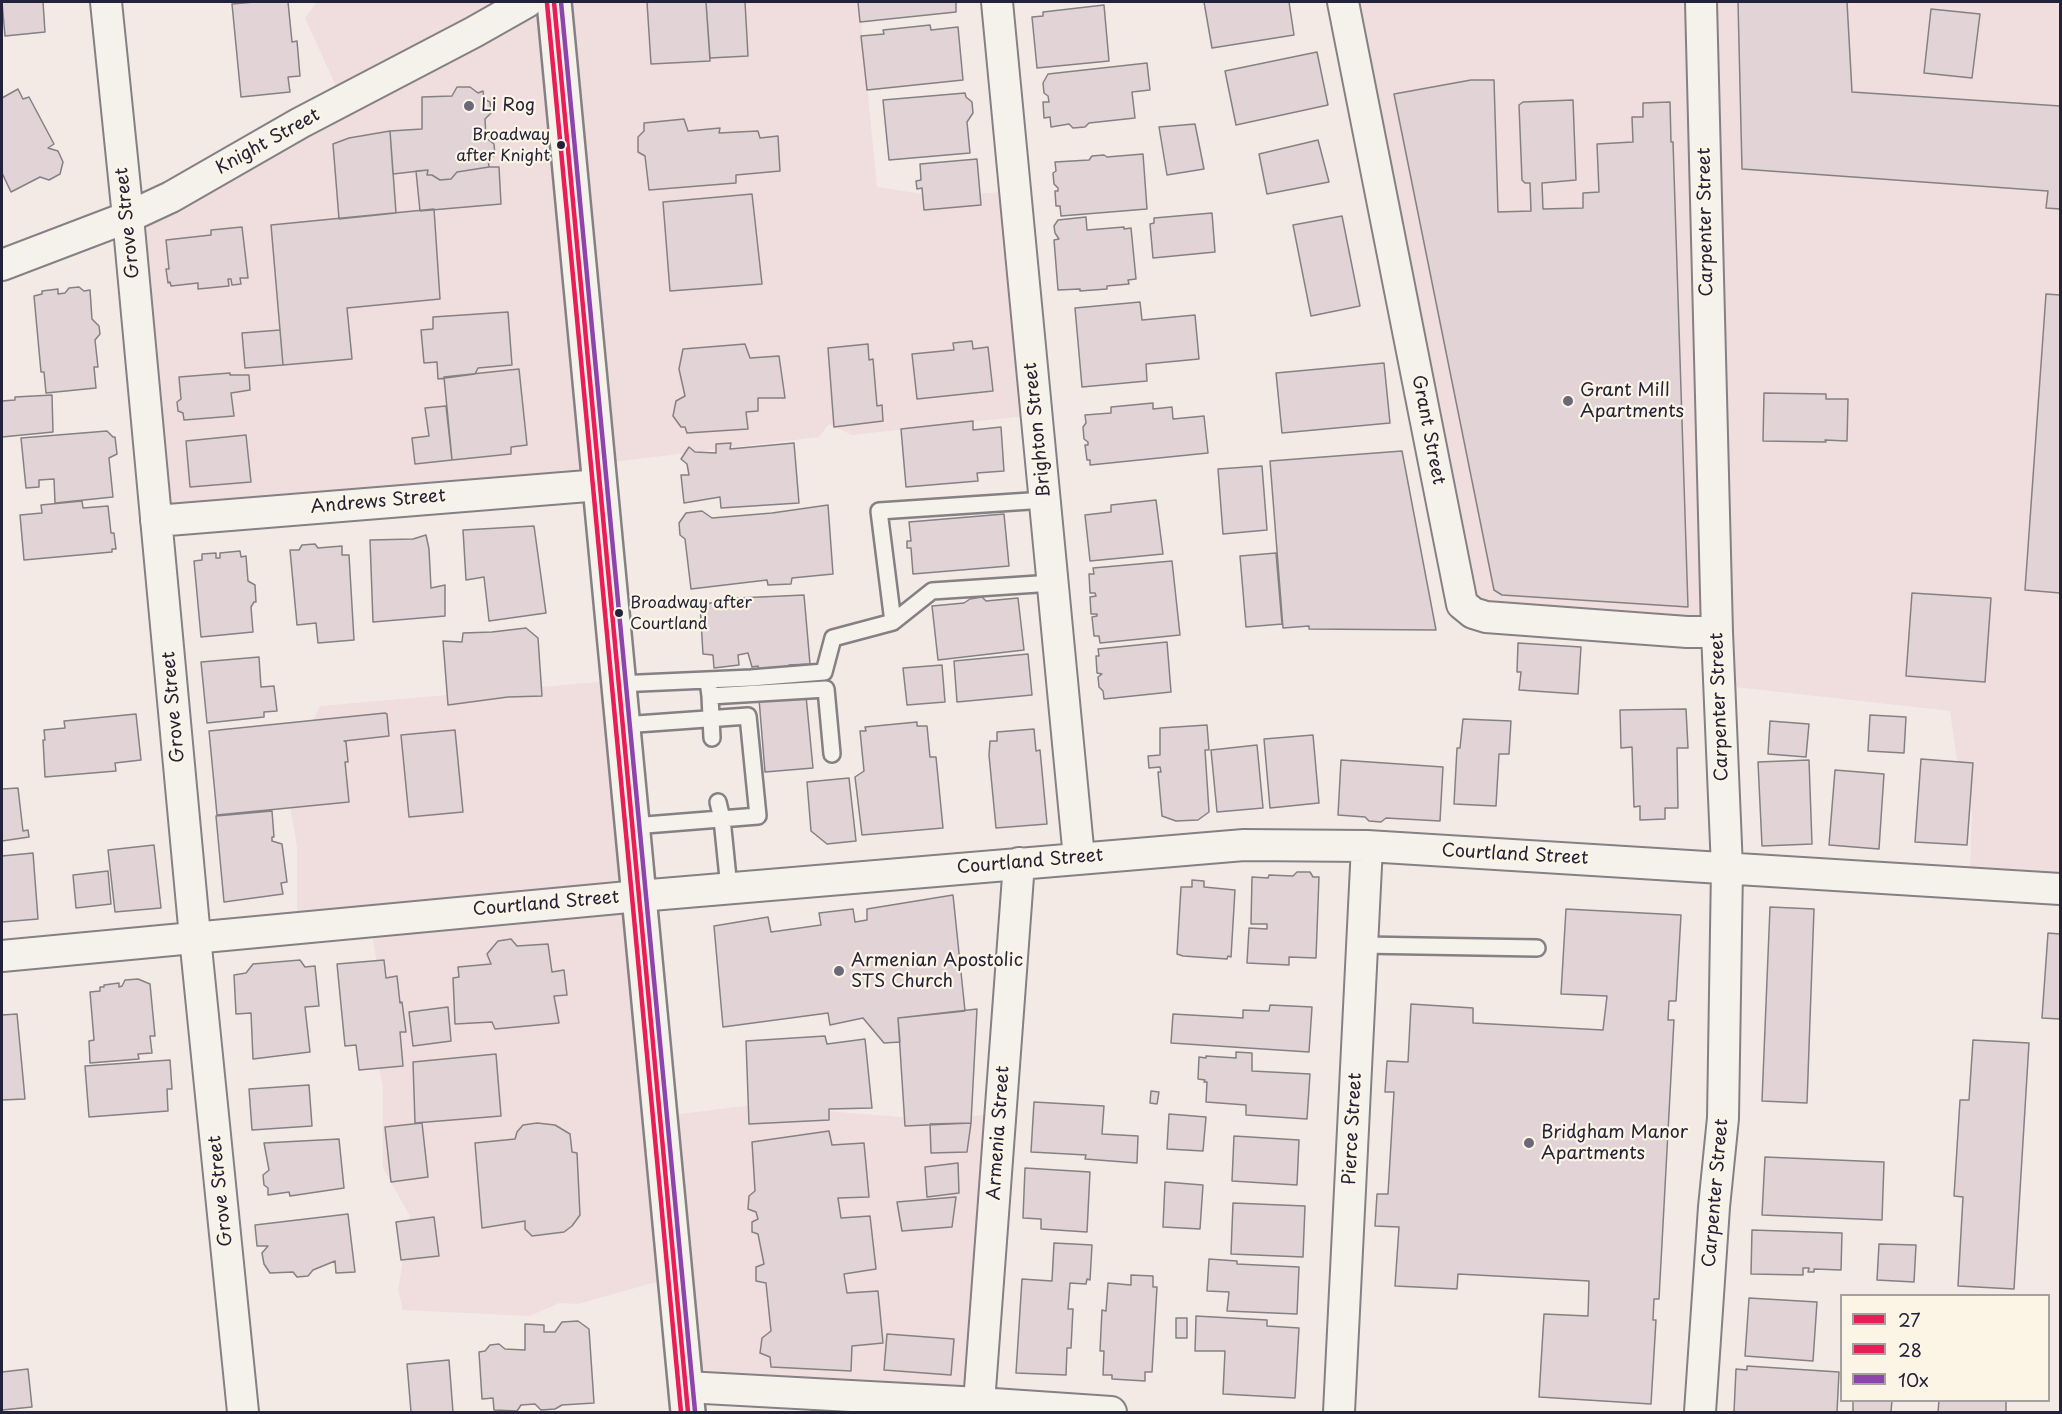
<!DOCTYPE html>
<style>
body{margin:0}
#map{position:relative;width:2062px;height:1414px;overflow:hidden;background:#f3eae6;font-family:"Playpen Sans",sans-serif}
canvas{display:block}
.frame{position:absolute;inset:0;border:3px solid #22223b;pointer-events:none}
.legend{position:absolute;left:1840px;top:1294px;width:210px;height:108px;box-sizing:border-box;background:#fcf5e5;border:2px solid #a5a1a1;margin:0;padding:8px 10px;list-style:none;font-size:18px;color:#22223b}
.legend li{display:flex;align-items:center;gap:12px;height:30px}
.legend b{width:30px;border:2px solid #a5a1a1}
</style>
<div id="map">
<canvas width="2062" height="1414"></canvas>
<div class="frame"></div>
<ul class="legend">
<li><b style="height:8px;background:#ea1d57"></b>27</li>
<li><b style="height:8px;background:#ea1d57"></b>28</li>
<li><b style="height:8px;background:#8e44ad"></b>10x</li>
</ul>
</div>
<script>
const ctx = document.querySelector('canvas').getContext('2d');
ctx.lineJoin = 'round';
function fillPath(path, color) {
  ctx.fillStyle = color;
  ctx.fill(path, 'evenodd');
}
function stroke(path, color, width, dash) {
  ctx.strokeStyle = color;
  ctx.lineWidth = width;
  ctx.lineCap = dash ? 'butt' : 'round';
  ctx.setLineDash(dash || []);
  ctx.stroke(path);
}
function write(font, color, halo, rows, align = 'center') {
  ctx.font = font + ' "Playpen Sans",sans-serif';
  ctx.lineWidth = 4.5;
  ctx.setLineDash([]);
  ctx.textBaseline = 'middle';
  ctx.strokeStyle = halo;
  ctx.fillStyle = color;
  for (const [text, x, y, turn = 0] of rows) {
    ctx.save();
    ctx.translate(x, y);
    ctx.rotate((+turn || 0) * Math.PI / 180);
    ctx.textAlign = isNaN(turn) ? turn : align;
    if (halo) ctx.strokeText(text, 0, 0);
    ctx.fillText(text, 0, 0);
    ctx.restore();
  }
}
const built = new Path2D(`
 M317,2H859L877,187L942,197L1011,191L1026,416L852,435L829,424L819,437L613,462L604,481L162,519L136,222L341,97L305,18Z
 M1358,2H2060V888L1970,872L1972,811L1959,774L1950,711L1725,686L1724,625L1479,615Z
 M622,680L672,1115L753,1105L913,1118L992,1115L977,1395L703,1385L678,1276L578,1304L559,1303L530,1316L403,1310L398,1290L410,1216L383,1168V1087L375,1051L383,1002L371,927L297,923V847L282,759L312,723L320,706Z`);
const building = new Path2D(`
 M2,2H43L45,32L5,36Z
 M254,2H288L292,42L297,41L300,76L288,77L290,92L241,97L232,4Z
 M647,2H706L710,61L651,64Z
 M706,2H745L748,56L710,58Z
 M858,2H956V12L860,22Z
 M1204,2H1289L1294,35L1212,48Z
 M1738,2H1847L1852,92L2060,106V209L2046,208L2048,191L1742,169Z
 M1104,5L1109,61L1037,68L1032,17L1043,16V12Z
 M1931,9L1980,14L1972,78L1924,73Z
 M930,25L931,30L958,27L963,80L867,90L861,36L884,34L883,30Z
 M1317,52L1328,105L1236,125L1225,71Z
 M1147,63L1150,90L1132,92L1135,118L1089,123L1085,127L1073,128L1069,124L1051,127L1050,117L1044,118L1043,102H1049L1048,96L1044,93L1043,83L1048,74Z
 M1471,80H1494L1498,212L1531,211L1530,183H1525L1522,180L1519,105L1523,102L1573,100L1576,180L1542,183L1543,209L1583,208V193L1599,192L1597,144L1633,142L1632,117H1643V103L1670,102L1671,142H1673L1688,607L1502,595L1494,590L1394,94Z
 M457,87H470L478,93L483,91L484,99L490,102L491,113L485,119L486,138L494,144L495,155L488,159L489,167L457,172L451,179L440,180L432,175H427L428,170L393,174L390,131L422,129V97L452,96Z
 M18,89L23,99L29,97L54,144L48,148L58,151L63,162L60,174L49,180L40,177L11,192L2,173V98Z
 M965,93L966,97L972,102L973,113L967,122L970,153L889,160L883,100Z
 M684,119L688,131L720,128L719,133L758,131L760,138L778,136L780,171L736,175V183L649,190L645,156L638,152V137L644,131V123Z
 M1195,124L1204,169L1167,175L1159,127Z
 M390,131L396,213L339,219L333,144L349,138Z
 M1318,140L1329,182L1267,194L1259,154Z
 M1143,154L1147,209L1061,216L1060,206H1056L1055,191H1058V188L1054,184L1053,173L1056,171L1055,162L1089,160L1092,156L1104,155L1107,157Z
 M977,159L981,205L924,210L922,188L917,189L916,181L921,180L920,164Z
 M489,167H499L501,204L420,211L416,171L428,170L427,175H432L440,180L451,179L457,172Z
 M752,194L762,284L670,291L663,202Z
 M434,209L440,299L347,308L352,359L283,365L271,225Z
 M1212,213L1215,252L1153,258L1150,224L1154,223V218Z
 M1342,216L1360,306L1311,316L1293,225Z
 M1086,217L1087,230L1124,227V229L1131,228L1136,279L1128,280L1129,284L1107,286V289L1080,291V289L1058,290L1054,240L1059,239L1055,233L1054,226L1058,220Z
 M242,227L248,278H240L241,284L232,285L231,279H228L229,286L198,289V283L171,286L170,282L168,283L166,269H169L166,240L211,235V230Z
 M79,287L84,291L90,290L92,319L99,326L100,334L95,340L98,367H94L96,388L46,393L44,372H41L34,296L42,294V291L58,289V294L65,293L69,288Z
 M2046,294L2060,295V593L2025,590Z
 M1140,302L1142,320L1195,315L1199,359L1146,364L1147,381L1082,387L1075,308Z
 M508,312L512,365L478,368L475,374L438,379L437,362L424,363L421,330L433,329V317Z
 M280,330L283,365L245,368L242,333Z
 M972,341L973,349L988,347L993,391L917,399L912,354L954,350L953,343Z
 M745,344L750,358L779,356L785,398H758V411L746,412L748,429L687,433L685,427H681L673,416L676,401L685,396L679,369L683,349Z
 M868,344L869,360L873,359L877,406L882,405L883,421L834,427L828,348Z
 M1384,363L1390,423L1282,433L1276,373Z
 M519,369L527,445L511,447V454L452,460L444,377Z
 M230,373V375H249L250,390L231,393L234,416L184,420L183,413L178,411L177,402L181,399L179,377Z
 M1764,393L1826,394V399H1848L1847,441L1825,440L1826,442L1763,441Z
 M52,395L53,432L2,437V401L15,400V397Z
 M1153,403V409L1172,407L1173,419L1204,416L1208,453L1090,465V460H1087L1085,445H1088V442L1084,439L1083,427L1086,423L1085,415L1111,413V407Z
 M446,406L452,460L415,464L412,438L429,436L425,408Z
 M973,421V430L1001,427L1004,471L977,473L978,481L906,487L901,429Z
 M107,431L113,437H115L117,454L109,458L113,497L55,503L54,479L39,480V487L26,488L21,438Z
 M246,435L251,482L190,487L186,441Z
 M731,443L730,449L794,443L799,503L721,508L720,497L684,503L681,475H689L687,464L681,459L689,447L695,452L716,453V444Z
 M1402,451L1436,630L1309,629V626L1283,628L1270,461Z
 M1262,466L1267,530L1223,534L1218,469Z
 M1156,500L1163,554L1090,561L1085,515L1111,512V505Z
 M82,501L83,508L108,506L111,533H114L116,549H112V552L24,560L20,515L42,513L41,505Z
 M828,505L833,574L792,578L791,584L768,585L767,580L691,589L685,539L680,535L679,523L686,513L702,511L712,518L772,513Z
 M1004,514L1009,566L913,574L911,548H907V541H911L909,522Z
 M534,526L546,613L489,621L484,577L466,580L463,530Z
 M426,535L429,549L431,588L445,585V616L373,622L370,540L413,539Z
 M315,544L318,548L342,546V555H349L354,640L318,643L316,623L297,625L290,550H299L302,545Z
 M240,551L241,557L246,556L248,581L255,585L256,602H254L251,607L253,632L201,637L194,561L202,560V554L216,553V558H220V553Z
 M1276,553L1282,624L1246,627L1240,556Z
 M1172,561L1180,635L1100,643L1099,636H1094L1092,617L1097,616V614H1091L1090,597L1096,596L1095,593H1090L1089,574H1094L1093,568Z
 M1912,593L1991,598L1985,682L1906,676Z
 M804,595L810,664L789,665V672L760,676L758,666L752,667L748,653L738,655L739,665L714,668L713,655L703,654L700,605L738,598Z
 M982,597L986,601L1018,598L1024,650L938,660L932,606L964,603L970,599Z
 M526,628L538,638L542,696L508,697L448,705L443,641L462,642L463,633L492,632Z
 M1167,642L1171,692L1104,699L1103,691L1099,687L1098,677L1102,674L1097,673L1096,656H1099L1098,649Z
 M1518,643L1581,647L1578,694L1519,690L1521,672H1517Z
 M1028,654L1032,695L957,702L954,661Z
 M259,657L261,687L274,686L277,711L264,712V717L207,723L201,662Z
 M942,665L945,702L907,705L903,668Z
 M806,696L813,768L765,772L759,699L762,701Z
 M1686,709L1688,748H1677L1678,808H1665V819L1640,820V806L1634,807L1632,747L1621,748L1620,710Z
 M385,713L387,714L389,736L344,741L346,742L348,762H345L349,802L217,815L209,731Z
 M136,714L141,760L115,763L116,771L45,777L43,740H45L44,730L65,728L64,721Z
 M1870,715L1906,717L1904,753L1868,751Z
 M1463,719L1511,721L1509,754H1499L1496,806L1454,804L1457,748H1460Z
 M1770,721L1809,724L1806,757L1768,754Z
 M917,722V726H927L930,757H936L943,828L862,835L855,777L864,771L860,731H866L865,727Z
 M1207,725L1209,750H1205L1209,812L1198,820L1176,821L1162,816L1158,772H1161L1160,767L1149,768L1148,756L1160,755V728Z
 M1034,729L1036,751L1040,750L1047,824L996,828L989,755L990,741H997V732Z
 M455,730L463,812L409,817L401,735Z
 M1313,735L1319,803L1270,808L1264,739Z
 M1257,745L1263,808L1217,812L1211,750Z
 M1921,759L1973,763L1967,845L1915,842Z
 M1341,760L1443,767L1440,821L1386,818L1381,822L1369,821L1365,817L1338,815Z
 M1809,760L1812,844L1762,846L1758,762Z
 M1835,770L1884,774L1879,849L1829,845Z
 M849,778L856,841L827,844L811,831L807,782Z
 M18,788L23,831L28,830L29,837L2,841V789Z
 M272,811L274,837H272V841L282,844L287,882L281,883L283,894L224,902L216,816Z
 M154,845L161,908L115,912L108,850Z
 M33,853L38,919L2,922V856Z
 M108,871L111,904L76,908L73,875Z
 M1297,872H1310L1313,877H1319L1316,958L1289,957V965L1247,963L1249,928L1267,929V924H1251L1252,877L1268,878L1269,875L1293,876Z
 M1192,880L1204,881V887L1235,890L1231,957L1228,956L1227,959L1183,956L1177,954L1181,887H1192Z
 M953,895L965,1011L898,1018L900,1042L884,1043L863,1018L830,1025L828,1013L723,1027L714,926L768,917L771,932L821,925L819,913L853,909L855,922L867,920V909Z
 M1770,907L1814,909L1807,1103L1762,1101Z
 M1566,909L1681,915L1676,1001H1669L1668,1020H1674L1659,1299H1654L1653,1320H1656L1651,1404L1539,1397L1544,1314L1588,1316L1589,1281L1458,1274L1457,1289L1395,1286L1399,1227L1375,1226L1377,1194H1388L1394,1092H1385L1387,1061L1408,1062L1411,1004L1473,1008V1023L1603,1030L1607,996L1561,994Z
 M2048,933L2060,934V1019L2042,1018Z
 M511,939L517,946L548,944L552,972L564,970L567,995L554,996L559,1023L495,1029L492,1022L455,1024L453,978L459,977L458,967L491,964L487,954L498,941Z
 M300,960L305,967L315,966L319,1006L305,1007L310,1052L253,1059L251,1013L236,1014L234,975L246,973L253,964Z
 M384,960L386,978L397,976L400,1003L402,1002L406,1032H400L403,1066L359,1070L356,1045L345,1046L337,964Z
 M138,979L150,984L155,1036H150L152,1053L138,1054L139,1059L90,1063L89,1041L94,1040L90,992L100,991V987H104V985L119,983V987L122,986L125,980Z
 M1270,1005L1312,1007L1309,1052L1171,1043L1173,1014L1243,1018V1010L1269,1011Z
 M448,1007L451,1041L413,1046L409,1012Z
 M977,1009L971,1123L905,1126L898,1018Z
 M17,1014L25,1099L2,1100V1015Z
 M825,1036L827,1044L865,1039L872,1108L829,1109V1120L749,1124L746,1041Z
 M1973,1040L2029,1043L2014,1289L1958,1286L1963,1197L1954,1196L1960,1100H1969Z
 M1236,1052L1252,1053V1071L1310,1074L1307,1119L1246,1115V1105L1206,1102L1207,1082H1204L1205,1080L1198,1079L1199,1057L1206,1058V1056L1236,1058Z
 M496,1054L501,1116L415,1123L413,1062Z
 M170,1060L172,1089H167L168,1111L89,1117L85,1066Z
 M309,1085L312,1126L252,1130L249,1089Z
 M1151,1091L1159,1092L1157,1104L1150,1103Z
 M1034,1102L1104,1106L1102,1134L1138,1136L1137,1163L1085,1159L1086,1155L1031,1152Z
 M1169,1114L1206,1117L1203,1151L1167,1149Z
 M422,1123L428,1177L391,1182L385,1127Z
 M537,1123L555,1125L570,1134L572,1152L577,1153L580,1215L572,1226L564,1232L532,1236L525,1229V1221L482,1228L475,1143L515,1139L517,1132L523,1125Z
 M971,1123L967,1152L931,1153L930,1124Z
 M829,1131L832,1145L864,1143L869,1197L838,1198L841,1218L870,1216L876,1269L844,1274L847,1293L878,1291L883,1343L852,1346L851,1371L771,1367L770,1357L760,1353L762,1338L771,1331L766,1283L756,1281V1267L764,1264L758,1234L752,1232V1222L758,1219L756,1212L748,1209L749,1196L755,1191L752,1142Z
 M1234,1136L1299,1140L1297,1185L1232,1181Z
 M339,1139L344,1188L290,1196L289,1192L268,1195V1188L264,1185L263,1175L269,1170L264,1143Z
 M1765,1157L1884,1162L1882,1220L1762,1215Z
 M958,1163L959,1193L927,1197L925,1167Z
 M1025,1168L1090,1172L1087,1232L1041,1229V1219L1023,1218Z
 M1165,1182L1203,1185L1200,1229L1163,1227Z
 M956,1197L952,1227L902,1231L897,1202Z
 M1233,1203L1305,1206L1303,1257L1231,1254Z
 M348,1214L355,1272L336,1273L335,1261L313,1270L308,1276L297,1277L293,1272L270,1273L264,1264L262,1253L268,1246H257L255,1225Z
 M434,1217L439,1256L401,1260L396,1222Z
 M1752,1230L1842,1233L1841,1270L1814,1269V1272H1808L1809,1268H1803V1275L1751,1274Z
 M1054,1243L1092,1245L1090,1280L1087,1279L1086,1284L1070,1283L1068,1309H1073L1071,1348H1067L1066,1375L1016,1373L1022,1279L1052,1281Z
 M1879,1244L1916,1245L1914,1282L1877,1280Z
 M1209,1259L1237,1261V1264L1299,1267L1297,1314L1227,1311L1229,1292L1207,1291Z
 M1131,1275L1153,1276V1287H1157L1152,1372H1145V1381L1112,1379V1375H1103L1104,1351H1100L1102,1310L1106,1311L1108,1283L1131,1285Z
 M1749,1298L1817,1302L1813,1361L1745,1356Z
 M1196,1316L1267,1320V1326L1299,1328L1295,1398L1223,1394L1225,1351H1195Z
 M1176,1318H1187V1338H1176Z
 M578,1321L589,1329L594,1403L562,1405L555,1409L541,1410L535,1404L521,1405L517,1411L494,1410L493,1398L482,1399L479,1352L485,1351L490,1345L499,1344L505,1349L525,1350V1324L544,1325V1332H555L562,1322Z
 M887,1334L954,1339L951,1375L884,1370Z
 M449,1360L453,1412H411L407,1364Z
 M1747,1366L1839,1372L1837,1412H1734L1736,1369L1747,1370Z
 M28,1369L32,1407L2,1410V1372Z
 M1853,1400H1892L1891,1412H1853Z
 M1939,1400H2006V1412H1938Z`);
const lane = new Path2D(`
 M893,622L879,511L1045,500
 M708,681L710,696L826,689L832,754
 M618,684L751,678L824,672L833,638L893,622L932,591L1053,583
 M710,696L712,738
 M623,725L748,716L758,816L633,826
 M718,802L722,819L729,888
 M1362,945L1537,948`);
const street = new Path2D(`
 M106,2L128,217L195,937L243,1412
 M997,2L1079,858
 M1343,2L1462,604L1473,613L1486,617L1687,632H1717
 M2,265L128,217L171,197L300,123L474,32L527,2
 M156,521L600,485
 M2,956L639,896L1244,845L1367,846L2060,889
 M686,1387L979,1403L1111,1412
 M979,1403L1019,863
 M1339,1412L1367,846
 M1700,1412L1714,1207L1723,1118L1727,868L1717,632L1701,2`);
const secondary = new Path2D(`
 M554,2L688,1412`);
const bus1 = new Path2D(`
 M554,2L688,1412`);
const bus2 = new Path2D(`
 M547,3L681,1412`);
const bus3 = new Path2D(`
 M561,2L695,1411`);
const markers = [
 [469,106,6,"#6b6877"],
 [561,145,5,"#22223b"],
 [1568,401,6,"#6b6877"],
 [619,613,5,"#22223b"],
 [839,971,6,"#6b6877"],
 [1529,1143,6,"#6b6877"]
];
const busNames = [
 ["Broadway",550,136],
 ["after Knight",550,157],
 ["Broadway after",630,604,"left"],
 ["Courtland",630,625,"left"]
];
const poiNames = [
 ["Li Rog",481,106],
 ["Grant Mill",1580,391],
 ["Apartments",1580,412],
 ["Armenian Apostolic",851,961],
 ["STS Church",851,982],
 ["Bridgham Manor",1541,1133],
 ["Apartments",1541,1154]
];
const streetNames = [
 ["Knight Street",268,142,-29],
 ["Carpenter Street",1706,222,-91],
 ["Grove Street",128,223,-96],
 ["Brighton Street",1038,430,-96],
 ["Grant Street",1428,430,79],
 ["Andrews Street",378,502,-5],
 ["Grove Street",174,707,-95],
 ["Carpenter Street",1720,707,-92],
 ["Courtland Street",1515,855,3],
 ["Courtland Street",1030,862,-5],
 ["Courtland Street",546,904,-5],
 ["Pierce Street",1353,1129,-87],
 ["Armenia Street",999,1133,-86],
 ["Grove Street",221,1191,-96],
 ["Carpenter Street",1716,1193,-85]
];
fillPath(built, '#f0dddd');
fillPath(building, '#e1d3d6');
stroke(building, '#848084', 1.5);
stroke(lane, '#848084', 20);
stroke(street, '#848084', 34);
stroke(secondary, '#848084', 38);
stroke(lane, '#f5f1eb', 15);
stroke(street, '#f5f1eb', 30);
stroke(secondary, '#f5f1eb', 33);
stroke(bus1, '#ea1d57', 4.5);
stroke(bus2, '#ea1d57', 4.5);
stroke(bus3, '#8e44ad', 4.5);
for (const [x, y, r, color] of markers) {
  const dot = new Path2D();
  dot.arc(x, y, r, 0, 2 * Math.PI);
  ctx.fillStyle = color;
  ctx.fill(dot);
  stroke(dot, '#fcf5e5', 2);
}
write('16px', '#22223b', '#fcf5e5', busNames, 'right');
write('18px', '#22223b', '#fcf5e5', poiNames, 'left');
write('18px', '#22223b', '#fcf5e5', streetNames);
</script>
